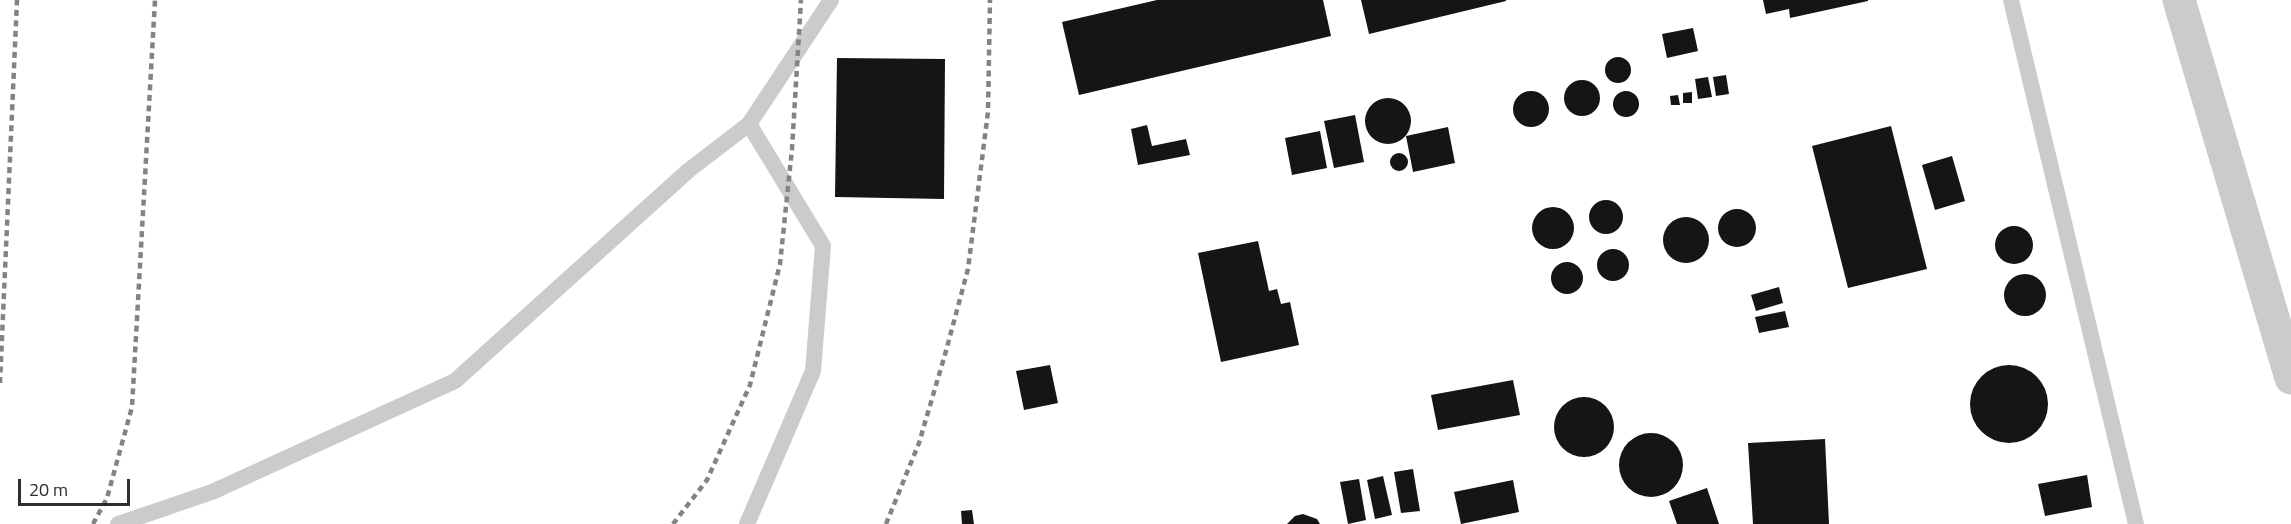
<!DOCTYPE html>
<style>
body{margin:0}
#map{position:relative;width:2291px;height:524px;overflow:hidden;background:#fff;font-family:"Titillium Web",sans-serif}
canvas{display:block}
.scale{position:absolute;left:18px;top:479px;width:112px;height:27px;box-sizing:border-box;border:3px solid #2e2e2e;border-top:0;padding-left:8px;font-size:18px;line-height:21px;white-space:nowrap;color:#2e2e2e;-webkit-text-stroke:4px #fff;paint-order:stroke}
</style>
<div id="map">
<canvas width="2291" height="524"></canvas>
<div class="scale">20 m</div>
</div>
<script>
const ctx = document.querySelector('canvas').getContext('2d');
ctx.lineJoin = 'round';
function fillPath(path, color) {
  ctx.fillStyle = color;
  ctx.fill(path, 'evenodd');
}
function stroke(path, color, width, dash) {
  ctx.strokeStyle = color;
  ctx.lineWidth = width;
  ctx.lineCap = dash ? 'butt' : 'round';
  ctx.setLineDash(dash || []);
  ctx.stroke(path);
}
const building = new Path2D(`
 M1157,0H1323L1331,36L1079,95L1062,22Z
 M1361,0H1506V1L1369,34Z
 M1763,0H1868V1L1790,18L1789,9L1766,14Z
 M1693,28L1698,51L1667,58L1662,34Z
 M1605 70a13 13 0 1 1 26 0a13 13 0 1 1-26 0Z
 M837,58L945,59L944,199L835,197Z
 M1726,75L1729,94L1716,96L1713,77Z
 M1708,77L1712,97L1698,99L1695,79Z
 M1564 98a18 18 0 1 1 36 0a18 18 0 1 1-36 0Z
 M1513 109a18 18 0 1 1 36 0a18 18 0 1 1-36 0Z
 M1613 104a13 13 0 1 1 26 0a13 13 0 1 1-26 0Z
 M1692,92V103H1683V93Z
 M1678,95L1680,105H1671L1670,96Z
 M1365 121a23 23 0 1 1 46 0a23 23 0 1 1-46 0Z
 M1355,115L1364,162L1334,168L1324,121Z
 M1147,125L1152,146L1186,139L1190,155L1138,165L1131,129Z
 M1891,126L1927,269L1848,288L1812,146Z
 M1448,127L1455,163L1413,172L1406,136Z
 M1320,131L1327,168L1292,175L1285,138Z
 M1390 162a9 9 0 1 1 18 0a9 9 0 1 1-18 0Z
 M1952,156L1965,201L1935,210L1922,165Z
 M1589 217a17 17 0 1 1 34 0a17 17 0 1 1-34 0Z
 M1532 228a21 21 0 1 1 42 0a21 21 0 1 1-42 0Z
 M1718 228a19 19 0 1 1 38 0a19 19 0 1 1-38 0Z
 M1663 240a23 23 0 1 1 46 0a23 23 0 1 1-46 0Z
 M1995 245a19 19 0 1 1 38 0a19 19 0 1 1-38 0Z
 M1258,241L1269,291L1277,289L1281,304L1290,302L1299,345L1221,362L1198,253Z
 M1597 265a16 16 0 1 1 32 0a16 16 0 1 1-32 0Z
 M1551 278a16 16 0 1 1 32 0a16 16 0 1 1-32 0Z
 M2004 295a21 21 0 1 1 42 0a21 21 0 1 1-42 0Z
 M1779,287L1783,303L1756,311L1751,295Z
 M1785,311L1789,327L1759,333L1755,317Z
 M1970 404a39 39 0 1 1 78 0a39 39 0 1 1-78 0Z
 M1050,365L1058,403L1024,410L1016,371Z
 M1513,380L1520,415L1438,430L1431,395Z
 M1554 427a30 30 0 1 1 60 0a30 30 0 1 1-60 0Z
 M1619 465a32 32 0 1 1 64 0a32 32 0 1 1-64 0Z
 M1825,439L1829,524H1753L1748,443Z
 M1413,469L1420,511L1401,513L1394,472Z
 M2087,475L2092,507L2045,516L2038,484Z
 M1383,476L1392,515L1375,519L1367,480Z
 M1359,479L1366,520L1348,524L1340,482Z
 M1513,480L1519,512L1461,524L1454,492Z
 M1707,488L1719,524H1677L1669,501Z
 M972,510L974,524H962L961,511Z
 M1303,514L1317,519L1320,524H1287L1295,516Z`);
const service = new Path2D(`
 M2011,0L2136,524
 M118,524L212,492L455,381L689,170L749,124L831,0
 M747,524L813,371L823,246L749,124`);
const tertiary = new Path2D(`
 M2179,0L2291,378`);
const rail = new Path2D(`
 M0,383L17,0
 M93,524L107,498L132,407L155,0
 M673,524L707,480L750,385L780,264L792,149L801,0
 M886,524L919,443L946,351L968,269L988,112L990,0`);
fillPath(building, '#151515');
stroke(service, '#cbcbcb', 16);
stroke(tertiary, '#cbcbcb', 33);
stroke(rail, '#838383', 4.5, [6, 4.5]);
</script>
